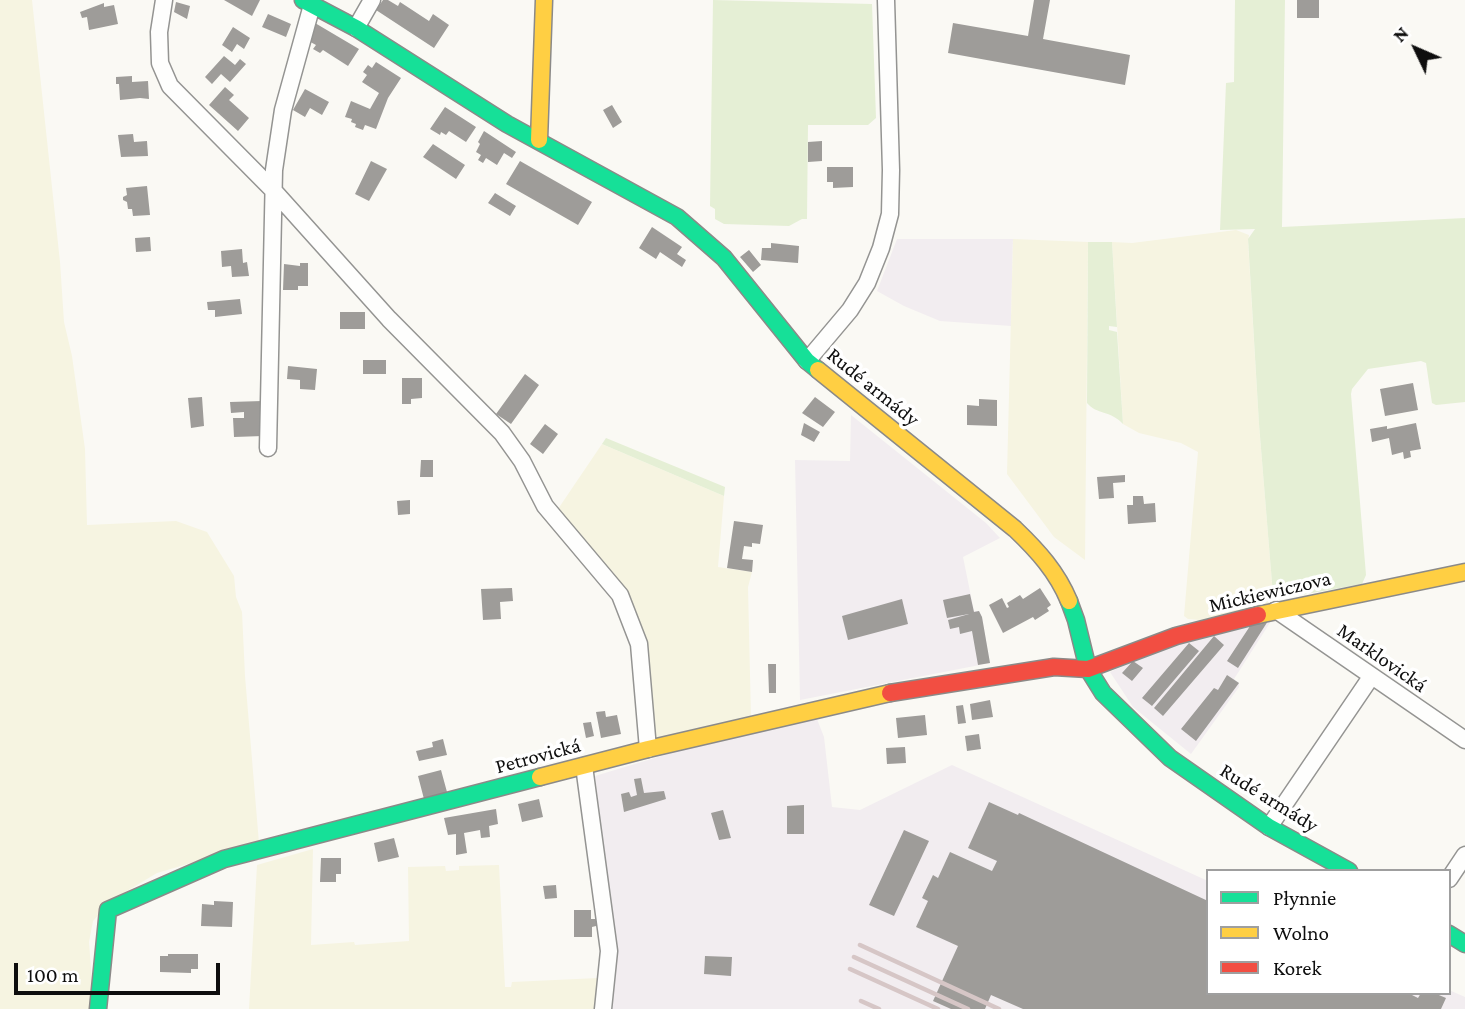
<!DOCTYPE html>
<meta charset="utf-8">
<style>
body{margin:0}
#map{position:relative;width:1465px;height:1009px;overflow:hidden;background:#faf9f4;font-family:"Crimson Pro",serif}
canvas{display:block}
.legend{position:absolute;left:1206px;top:869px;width:245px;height:126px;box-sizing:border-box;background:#fff;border:2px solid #9f9f9f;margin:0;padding:9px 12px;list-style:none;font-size:21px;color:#0e0e0e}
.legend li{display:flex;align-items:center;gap:14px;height:35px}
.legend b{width:35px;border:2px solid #9f9f9f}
.north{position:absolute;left:1381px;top:14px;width:70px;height:70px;-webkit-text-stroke:5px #fff;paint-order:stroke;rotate:314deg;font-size:19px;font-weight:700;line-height:28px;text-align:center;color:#0e0e0e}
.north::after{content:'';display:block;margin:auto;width:24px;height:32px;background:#0e0e0e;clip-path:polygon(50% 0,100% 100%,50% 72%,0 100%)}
.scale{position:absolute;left:14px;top:963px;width:206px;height:32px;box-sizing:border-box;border:4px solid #0e0e0e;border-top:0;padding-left:9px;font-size:21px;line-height:24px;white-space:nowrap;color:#0e0e0e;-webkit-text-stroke:5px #fff;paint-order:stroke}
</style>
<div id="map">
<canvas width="1465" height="1009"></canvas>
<ul class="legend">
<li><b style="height:9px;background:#16e098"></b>Płynnie</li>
<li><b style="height:9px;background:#ffcf43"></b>Wolno</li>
<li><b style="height:9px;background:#f24e42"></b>Korek</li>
</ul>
<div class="north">N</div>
<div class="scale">100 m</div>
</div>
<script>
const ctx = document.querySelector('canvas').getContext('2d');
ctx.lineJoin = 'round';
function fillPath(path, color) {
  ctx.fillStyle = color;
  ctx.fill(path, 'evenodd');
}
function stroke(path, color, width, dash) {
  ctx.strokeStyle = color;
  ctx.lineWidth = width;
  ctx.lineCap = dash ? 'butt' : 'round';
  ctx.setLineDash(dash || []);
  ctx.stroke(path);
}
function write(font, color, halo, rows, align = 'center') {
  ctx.font = font + ' "Crimson Pro",serif';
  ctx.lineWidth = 7;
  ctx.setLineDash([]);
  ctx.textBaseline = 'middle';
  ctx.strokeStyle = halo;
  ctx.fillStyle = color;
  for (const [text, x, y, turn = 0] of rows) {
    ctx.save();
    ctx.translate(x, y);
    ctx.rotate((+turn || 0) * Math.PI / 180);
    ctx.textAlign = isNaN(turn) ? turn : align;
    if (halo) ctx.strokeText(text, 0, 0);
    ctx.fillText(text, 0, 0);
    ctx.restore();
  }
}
const industrial = new Path2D(`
 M897,239H1013L1011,326L940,321L904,306L877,291Z
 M851,415L986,523L1000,538L963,557L974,611H979L982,617L990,663L800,700L795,460L850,461Z
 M1273,618L1234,679L1239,683V687L1191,754L1133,707L1110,672L1168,646Z
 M815,714L824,737L832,807L860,810L952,765L1208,881V993H1449V990L1465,997V1009H612L616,951L595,776L724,737Z`);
const farmland = new Path2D(`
 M0,0H32L60,262L64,322L72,356L85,449L87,525L176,521L207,532L234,576L236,597L242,612L245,676L259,843L157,873L112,900L93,921L89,942L94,1009H0Z
 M1236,230L1249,235L1248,242L1259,424L1273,595L1272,603L1200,620L1188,619L1184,616L1198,452L1181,443L1139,433L1123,424L1112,242L1132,243Z
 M1013,239L1088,242L1085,560L1054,537L1007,474Z
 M602,444L724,496L718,567L752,572L748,587L751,718L651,740L645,662L632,603L558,509Z
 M313,849L311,945L354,942L355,945L409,941L408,867L445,866L446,871L459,870V866L499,865L505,987H511L512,982L598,978L596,1009H249L257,865Z`);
const green = new Path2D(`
 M713,0L872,4L876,118L868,125H808L807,219H802L789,226L724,224L715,219V209L710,206Z
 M1235,0H1285L1282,227L1465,218V402L1436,405L1432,403L1426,363L1421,361L1368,369L1352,389L1351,394L1366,575L1362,584L1278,599L1273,595L1259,424L1248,239L1255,229L1220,230L1226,83L1234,82Z
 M1088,242H1112L1117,327L1109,326V330L1117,332L1123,424C1110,410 1097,415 1087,403Z
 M606,438L725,487L724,496L602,444Z`);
const building = new Path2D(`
 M224,0H260L252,16Z
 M383,0H388L398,6L400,2L429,21L433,14L449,25L434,48L376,10Z
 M1034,0H1050L1043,39L1130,55L1125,85L948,53L953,23L1028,36Z
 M1297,0H1319V18H1297Z
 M176,2L190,6L187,19L174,12Z
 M104,3V7L114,5L118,24L89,30L87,17L82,18L80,12Z
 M268,14L291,24L286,37L262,27Z
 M315,23L359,49L348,66L323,50L320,53L313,49L316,45L305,39Z
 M233,27L250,38L244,49L237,44L232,52L222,45Z
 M224,56L235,65L240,59L246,64L230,82L221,74L212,84L205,77Z
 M376,62L401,78L388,98L376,129L365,125L363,130L355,127L356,124L351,122L352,119L345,117L351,101L370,109L379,93L362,82L367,75L363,72L368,65L372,68Z
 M132,76V82L148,81L149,99L140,98L120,100L119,84H116V77Z
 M225,87L234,95L229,100L249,118L238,131L209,105Z
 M305,89L329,102L322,115L310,108L305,117L293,110Z
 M612,105L622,122L613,128L603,110Z
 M445,107L476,127L466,142L449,131L446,135L441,132L440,135L430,129Z
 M484,131L516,152L512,158L504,153L497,165L486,158L483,163L478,160L481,155L476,152L480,144L478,142Z
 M133,134L134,142L147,141L148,156L121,157L118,135Z
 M822,141V161L808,162V142Z
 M433,144L465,165L456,179L423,157Z
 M371,161L387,169L369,201L355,194Z
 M520,161L592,202L578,225L506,184Z
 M827,167H853V187L833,188V182H827Z
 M147,186L150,215L133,216L132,209H128L127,202L123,200V197L127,195L126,188Z
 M495,193L516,206L510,216L488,203Z
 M652,227L682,247L677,254L686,260L682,267L660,252L656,259L639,248Z
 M150,237L151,251L136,252L135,238Z
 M771,243L799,246L798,263L761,260L762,248H771Z
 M242,249L243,263L247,262L249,276L232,277L231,266L222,267L221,251Z
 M749,250L761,265L753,272L740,257Z
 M300,263H308V286H298V290H283L284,264L300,266Z
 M240,299L242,314L215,317V310H208L207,302Z
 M340,312H365V329H340Z
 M363,360H386V374H363Z
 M288,366L317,369L315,390L300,389V380L287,379Z
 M525,374L539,385L511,424L496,414Z
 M402,378H422V398L411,399V404H402Z
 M1413,383L1418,410L1385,416L1380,389Z
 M202,397L204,426L191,428L188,398Z
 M815,397L835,412L823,427L802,413Z
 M979,399L997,400V426L967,425V405L979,406Z
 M262,401L263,436L234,437L233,418H244V412L231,413L230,402Z
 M804,423L820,432L814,442L801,435Z
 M1416,423L1421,449L1410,451L1411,457L1404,459L1403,452L1392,455L1389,438L1372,442L1370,429L1387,426V429Z
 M545,424L558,434L543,454L530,444Z
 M421,460H433V477H420Z
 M1125,475V482L1113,483L1114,498L1099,499L1097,477Z
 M1133,496H1143L1144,504L1155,503L1156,522L1128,524L1127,505H1133Z
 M410,500V514L398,515L397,501Z
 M734,521L763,525L760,544L752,543V547L744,546L742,559L753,560L752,572L727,568Z
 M512,588L513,601L500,602L501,619L483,620L481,589Z
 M1040,588L1051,605L1047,608L1049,611L1035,620L1033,617L1003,633L989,605L1002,598L1007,608L1009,607L1007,603L1020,595L1023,599Z
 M970,594L974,612L979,611L982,617L990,663L978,665L972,631L960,634L959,627L950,629L948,620L969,614L947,618L943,600Z
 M902,599L908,624L848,640L842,616Z
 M1254,620L1268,621L1238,668L1227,661Z
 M1214,636L1224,645L1163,716L1154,708Z
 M1189,643L1199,651L1152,706L1142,698Z
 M1133,661L1143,668L1132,681L1122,673Z
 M768,664H776V693H769Z
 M1227,675L1239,683L1196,741L1181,729L1214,688L1218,690Z
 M990,700L993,717L972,720L970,704Z
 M963,705L966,723L958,724L956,706Z
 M605,711L606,717L617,715L621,734L601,738L596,712Z
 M925,715L927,735L898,738L896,718Z
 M591,722L594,736L586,738L583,723Z
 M979,734L981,749L967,751L965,736Z
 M443,739L447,755L419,761L416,751L433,747L432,742Z
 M905,747L906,763L887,764L886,748Z
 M441,770L447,792L424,799L418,776Z
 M641,778L644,793L664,791L666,799L624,812L621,794L629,792L631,797L637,795L634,779Z
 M539,799L543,817L522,822L518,804Z
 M989,802L1018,815L1019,813L1208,901V993H1408L1418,998L1421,993H1434L1446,998L1441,1009H1023L991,995L985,1009H951L933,1001L958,946L916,927L928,901L922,898L933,875L938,878L950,852L992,871L997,861L968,848Z
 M804,805V834H787V806Z
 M496,809L498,824L489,826L490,837L481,838L480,830L464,833L467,853L456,855V834L448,835L444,818Z
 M723,810L731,838L719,840L711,813Z
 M904,830L929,841L894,916L869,905Z
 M394,838L399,857L378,862L374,843Z
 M321,858H341V874H336V882H320Z
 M556,885L557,898L545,899L543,886Z
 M214,901L233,902L232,927L201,926L202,904L214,905Z
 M574,910H591V919H596V926L592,927V937H574Z
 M168,954H198V969H191V973L160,972V956H168Z
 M705,956L732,957L731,976L704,974Z`);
const street = new Path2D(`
 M164,0L159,32L160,63L170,86L274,191L389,319L502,433L522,461L545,506L620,595L639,644L648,749
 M356,28L372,0
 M807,361L850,310L867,283L881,248L890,214L891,170L886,0
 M268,448L274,170L283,110L312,5
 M1276,610L1465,740
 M584,766L609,951L603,1009
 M1269,827L1371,677
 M1449,879L1465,855`);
const fast = new Path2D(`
 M303,0L356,28L507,124L677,217L724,258L807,361L818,370
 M1069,601L1076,620L1088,669L1103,693L1170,758L1269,827L1349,871
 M1449,934L1465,944
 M98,1009L108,910L224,859L540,777`);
const slow = new Path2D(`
 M539,140L544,0
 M818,370L1015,529C1038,551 1057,572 1069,601
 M1258,615L1465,572
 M540,777L648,749L890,693`);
const jam = new Path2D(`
 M890,693L1054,667L1088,669L1176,636L1258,615`);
const rail = new Path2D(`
 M860,945L999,1009
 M854,957L968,1009
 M850,969L938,1009
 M861,1001L879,1009`);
const streetNames = [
 ["Rudé armády",873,387,39],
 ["Mickiewiczova",1270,592,-13],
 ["Marklovická",1382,658,35],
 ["Petrovická",538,756,-15],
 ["Rudé armády",1269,798,32]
];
fillPath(industrial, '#f2edf0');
fillPath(farmland, '#f6f4e1');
fillPath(green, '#e5efd5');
fillPath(building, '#9e9c99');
stroke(street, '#949492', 19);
stroke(fast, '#8b8a88', 19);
stroke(slow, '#8b8a88', 19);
stroke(jam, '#8b8a88', 19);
stroke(street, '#fefefd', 16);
stroke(fast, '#16e098', 16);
stroke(slow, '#ffcf43', 16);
stroke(jam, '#f24e42', 16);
stroke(rail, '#d6c6c6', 4.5);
write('21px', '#0e0e0e', '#fff', streetNames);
</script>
